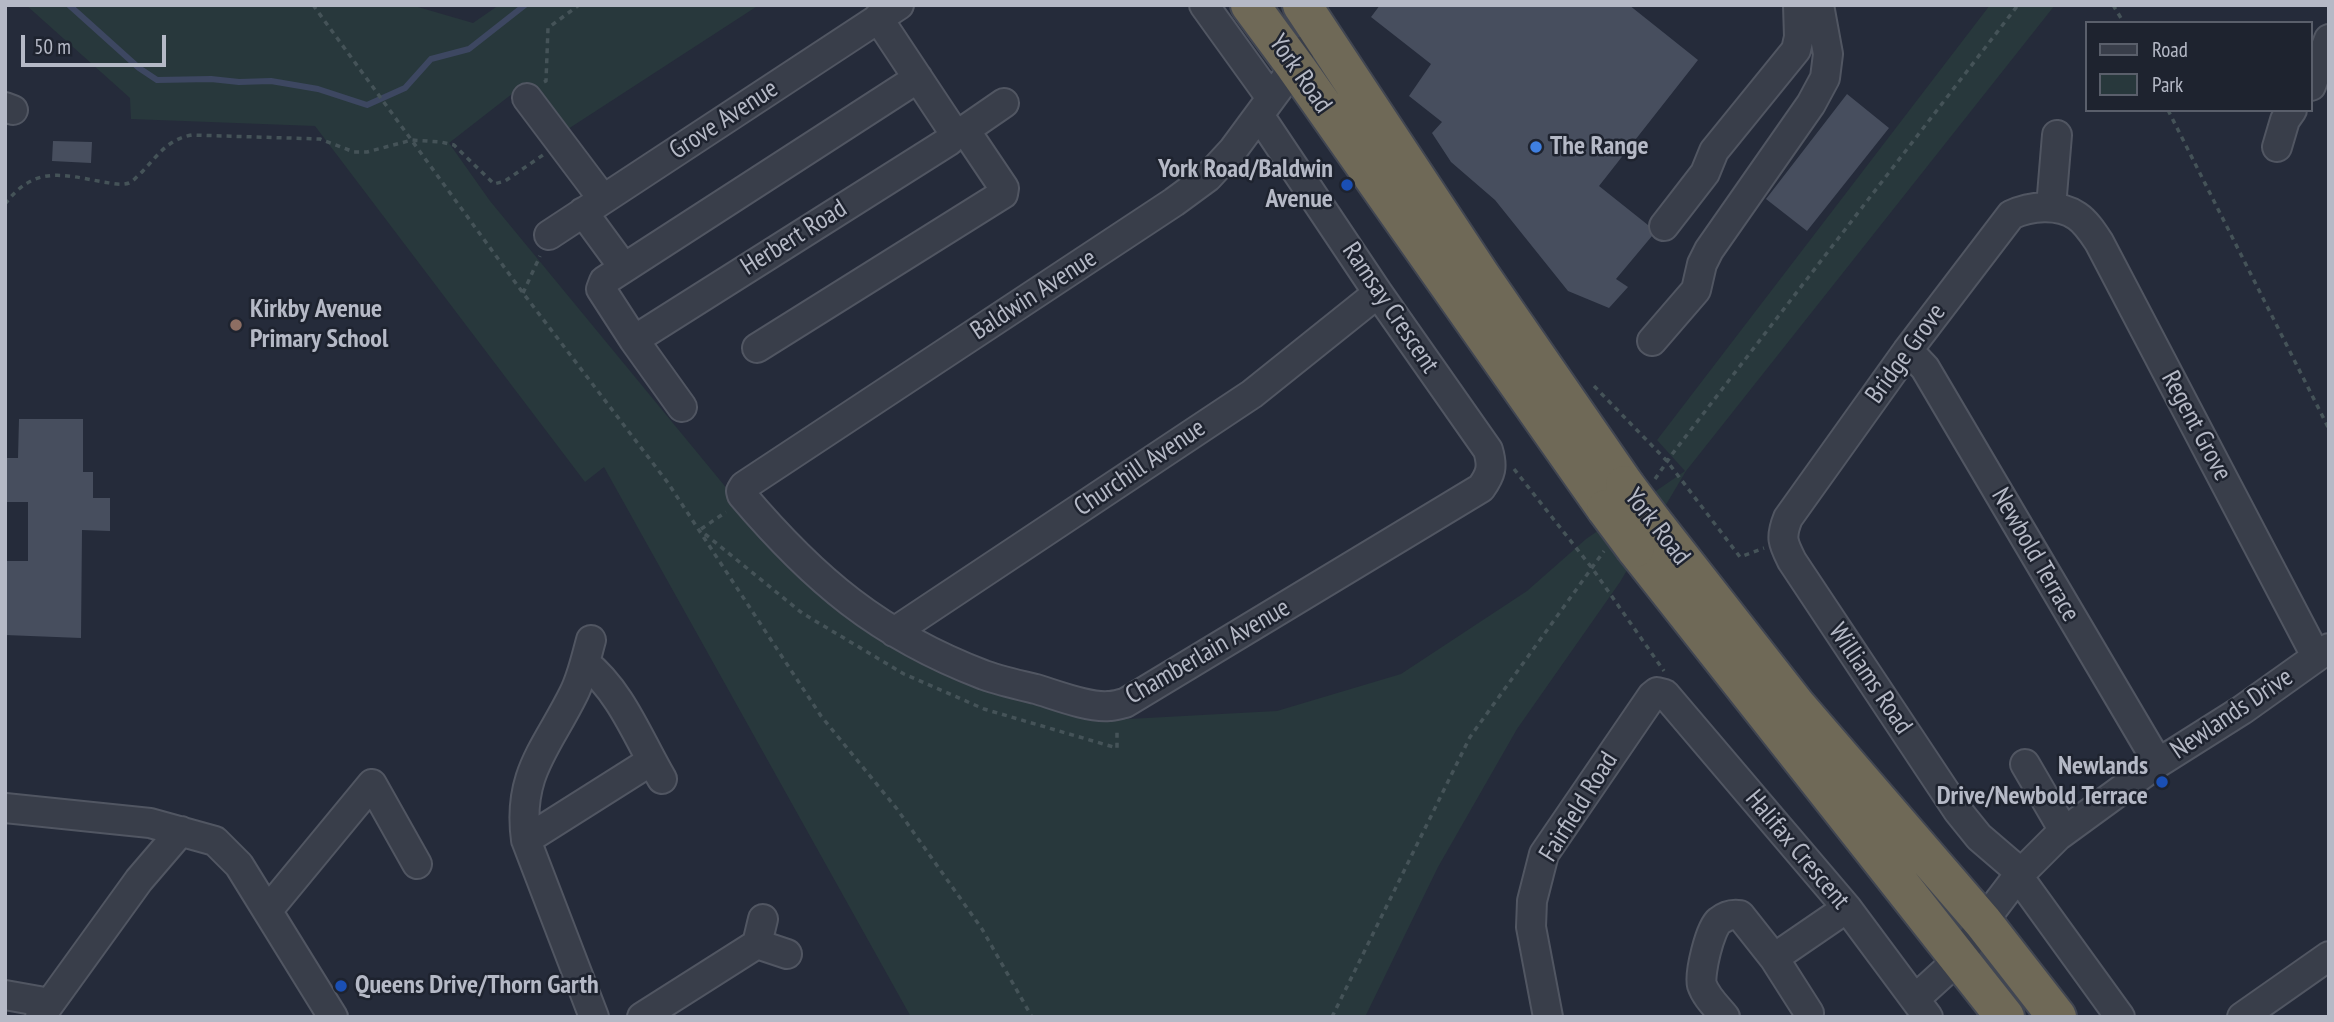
<!DOCTYPE html>
<style>
body{margin:0}
#map{position:relative;width:2334px;height:1022px;overflow:hidden;background:#252b3a;font-family:"PT Sans Narrow",sans-serif}
canvas{display:block}
.frame{position:absolute;inset:0;border:7px solid #b5b9c6;pointer-events:none}
.legend{position:absolute;left:2085px;top:21px;width:228px;height:91px;box-sizing:border-box;background:#1e232f;border:2px solid #5a5f6b;margin:0;padding:9px 12px;list-style:none;font-size:21px;color:#b5b9c6}
.legend li{display:flex;align-items:center;gap:14px;height:35px}
.legend b{width:35px;border:2px solid #5a5f6b}
.scale{position:absolute;left:21px;top:35px;width:145px;height:32px;box-sizing:border-box;border:4px solid #b5b9c6;border-top:0;padding-left:9px;font-size:21px;line-height:24px;white-space:nowrap;color:#b5b9c6;-webkit-text-stroke:5px #1e232f;paint-order:stroke}
</style>
<div id="map">
<canvas width="2334" height="1022"></canvas>
<div class="frame"></div>
<ul class="legend">
<li><b style="height:9px;background:#393e4a"></b>Road</li>
<li><b style="height:19px;background:#28383c"></b>Park</li>
</ul>
<div class="scale">50 m</div>
</div>
<script>
const ctx = document.querySelector('canvas').getContext('2d');
ctx.lineJoin = 'round';
function fillPath(path, color) {
  ctx.fillStyle = color;
  ctx.fill(path, 'evenodd');
}
function stroke(path, color, width, dash) {
  ctx.strokeStyle = color;
  ctx.lineWidth = width;
  ctx.lineCap = dash ? 'butt' : 'round';
  ctx.setLineDash(dash || []);
  ctx.stroke(path);
}
function write(font, color, halo, rows, align = 'center') {
  ctx.font = font + ' "PT Sans Narrow",sans-serif';
  ctx.lineWidth = 5;
  ctx.setLineDash([]);
  ctx.textBaseline = 'middle';
  ctx.strokeStyle = halo;
  ctx.fillStyle = color;
  for (const [text, x, y, turn = 0] of rows) {
    ctx.save();
    ctx.translate(x, y);
    ctx.rotate((+turn || 0) * Math.PI / 180);
    ctx.textAlign = isNaN(turn) ? turn : align;
    if (halo) ctx.strokeText(text, 0, 0);
    ctx.fillText(text, 0, 0);
    ctx.restore();
  }
}
const green = new Path2D(`
 M26,5H411L473,23L499,5H759L565,131L526,83L449,143L490,201L733,496L894,632L1108,707L1128,719L1277,711L1401,674L1527,591L1586,539L1685,471L1657,440L1990,5H2055L1686,471L1620,582L1517,729L1438,867L1365,1017H911L604,467L585,482L315,126L131,119L130,98Z`);
const stream = new Path2D(`
 M69,5L139,68L157,80L211,79L239,82L271,81L318,89L367,105L405,88L431,59L469,49L525,5`);
const building = new Path2D(`
 M1380,5H1629L1698,60L1599,186L1648,225L1652,236L1616,279L1628,287L1609,308L1568,291L1495,200L1451,162L1432,133L1442,122L1409,96L1431,64L1371,17Z
 M1847,94L1889,128L1807,231L1766,199Z
 M53,141L92,142L91,163L52,161Z
 M19,419H83V472H93V498H110V531L82,530L81,638L5,635V561H28V502H7V458H18Z`);
const path = new Path2D(`
 M313,5L523,293L668,483L821,716L897,809L982,929L1032,1017
 M2113,5L2124,23
 M544,82L546,81L548,28L579,5
 M2168,110L2329,429
 M5,204C34,166 61,174 103,182C111,183 121,186 129,183C134,181 138,175 142,172C158,155 168,139 192,135L320,139L354,152H367L412,140L441,142L454,145L494,184L505,181L543,155
 M523,293L540,256
 M1594,386L1667,461L1740,557L1764,548
 M1514,469L1592,568L1664,671
 M1655,479L1673,453L2018,5
 M701,529L726,512
 M705,534L802,613L904,674L984,709L1117,748V728
 M1332,1017L1470,737L1604,551`);
const minor = new Path2D(`
 M1204,5L1271,98
 M878,18L951,128L952,135
 M2311,86L2329,39
 M527,98L603,199
 M5,107L13,110
 M1259,115L1378,293L1488,450C1493,467 1491,474 1481,488L1125,703C1120,704 1114,706 1109,706C1089,708 1056,695 1036,689C1019,685 1001,681 984,675C879,635 814,580 742,495L741,491L744,486L1174,202L1208,177L1233,150L1295,66L1300,51
 M952,135L959,134L1004,103
 M2277,147L2285,120L2292,110
 M2051,207L2057,135
 M583,212L624,268
 M1664,226L1705,173L1714,151L1796,50L1799,37L1798,5
 M549,235L899,5
 M634,340L949,141L952,135
 M1652,341L1696,290L1702,264L1709,250L1811,104L1825,78L1828,54L1819,5
 M757,348L1003,194L1004,188L965,130
 M1908,350L1925,368L2158,763
 M682,407L634,340L601,289L604,281L918,78
 M894,632L1252,394L1378,293
 M591,640C586,658 582,677 574,693C547,748 517,774 526,840L594,1017
 M585,663C621,691 639,740 662,779
 M2025,764L2064,831
 M5,808L150,823L215,841L239,865L333,1017
 M526,840L651,761
 M2021,873L1979,837L1958,811L1792,561C1783,543 1780,538 1788,518L1908,350L2011,215C2030,206 2058,203 2077,216C2086,222 2093,233 2099,242L2316,656
 M2018,876L2120,1017
 M268,910L372,784L417,864
 M763,919L757,944L787,954
 M1774,958L1847,908
 M5,995L50,1003
 M1915,999L1960,958L1983,922L2018,876L2058,836L2158,763L2242,710L2329,648
 M40,1017L139,880L181,831
 M642,1017L757,944
 M1548,1017L1531,927L1532,901L1544,854L1652,696L1657,692L1665,694L1847,908L1928,1017
 M1725,1017C1717,1007 1706,997 1702,985C1699,974 1710,928 1719,921C1725,916 1733,914 1740,915L1774,958L1809,1013L1808,1017
 M2242,1017L2329,956`);
const highway = new Path2D(`
 M1250,5L1295,66L1606,509
 M1302,5L1481,276L1625,485
 M1652,521L1796,705L1983,922L2057,1017
 M1635,548L2005,1017`);
const highwayBridge = new Path2D(`
 M1625,485L1652,521
 M1606,509L1635,548`);
const markers = [
 [1536,147,7,"#3f7fe0"],
 [1347,185,7,"#1a4fb4"],
 [236,325,7,"#8d6e63"],
 [2162,782,7,"#1a4fb4"],
 [341,986,7,"#1a4fb4"]
];
const streetNames = [
 ["York Road",1300,74,55],
 ["Grove Avenue",724,120,-33],
 ["Herbert Road",794,238,-32],
 ["Baldwin Avenue",1034,295,-33],
 ["Ramsay Crescent",1390,308,56],
 ["Bridge Grove",1906,354,-54],
 ["Regent Grove",2196,426,62],
 ["Churchill Avenue",1140,468,-34],
 ["York Road",1657,527,52],
 ["Newbold Terrace",2035,555,60],
 ["Chamberlain Avenue",1208,652,-30],
 ["Williams Road",1870,679,56],
 ["Newlands Drive",2232,714,-34],
 ["Fairfield Road",1579,807,-58],
 ["Halifax Crescent",1797,850,50]
];
const poiNames = [
 ["The Range",1550,147],
 ["York Road/Baldwin",1333,170,"right"],
 ["Avenue",1333,200,"right"],
 ["Kirkby Avenue",250,310],
 ["Primary School",250,340],
 ["Newlands",2148,767,"right"],
 ["Drive/Newbold Terrace",2148,797,"right"],
 ["Queens Drive/Thorn Garth",355,986]
];
fillPath(green, '#28383c');
stroke(stream, '#3d4761', 6);
fillPath(building, '#474e5e');
stroke(minor, '#515662', 32);
stroke(highway, '#414652', 42);
stroke(path, '#455358', 3.5, [5, 5]);
stroke(minor, '#393e4a', 28);
stroke(highway, '#6f6957', 38);
stroke(highwayBridge, '#414652', 42, []);
stroke(highwayBridge, '#6f6957', 38);
for (const [x, y, r, color] of markers) {
  const dot = new Path2D();
  dot.arc(x, y, r, 0, 2 * Math.PI);
  ctx.fillStyle = color;
  ctx.fill(dot);
  stroke(dot, '#1e232f', 2.5);
}
write('26px', '#b5b9c6', '#1e232f', streetNames);
write('bold 26px', '#b5b9c6', '#1e232f', poiNames, 'left');
</script>
